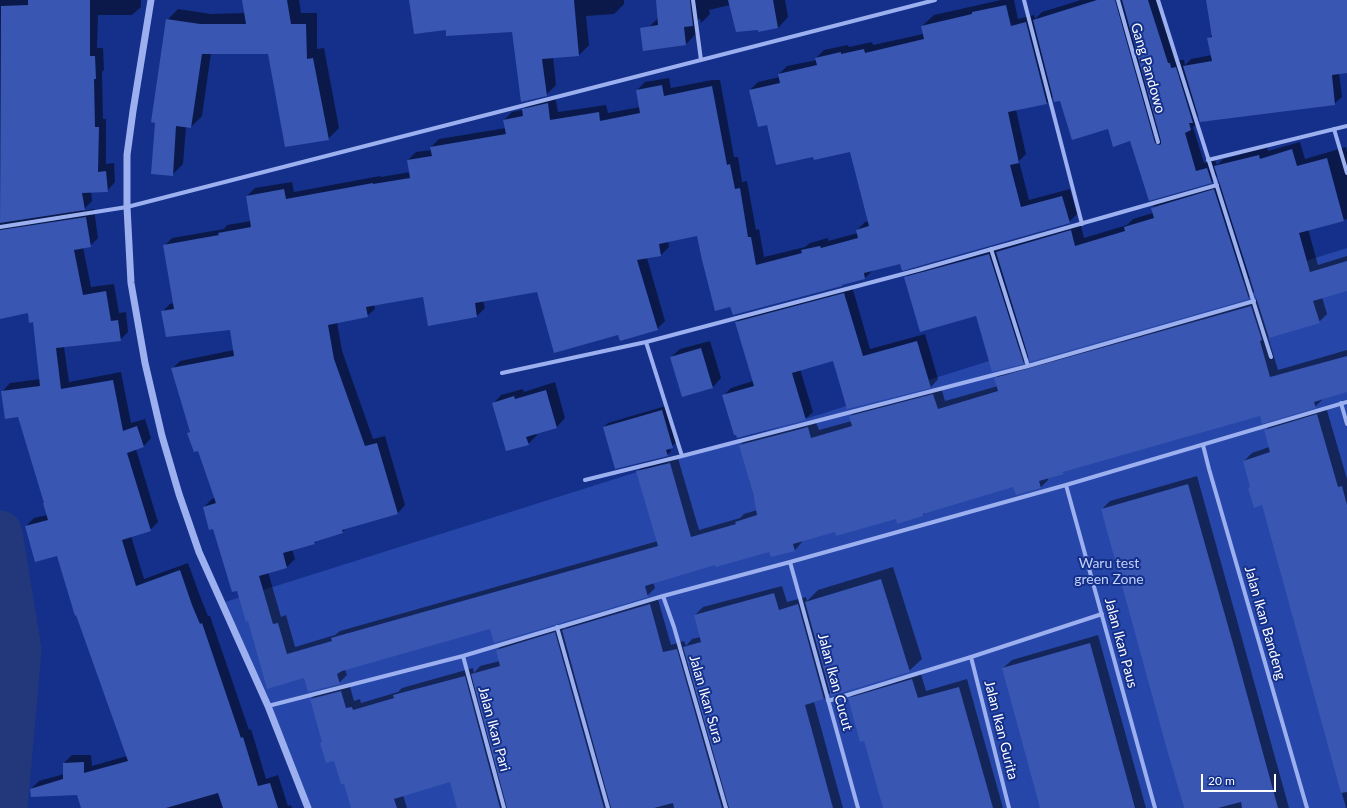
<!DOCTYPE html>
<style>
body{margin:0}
#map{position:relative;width:1347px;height:808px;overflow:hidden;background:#14308a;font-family:Lato,sans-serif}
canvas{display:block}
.scale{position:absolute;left:1201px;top:774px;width:75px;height:18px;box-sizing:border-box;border:2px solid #fff;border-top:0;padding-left:5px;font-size:12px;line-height:14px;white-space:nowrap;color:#fff;-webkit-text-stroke:3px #14308a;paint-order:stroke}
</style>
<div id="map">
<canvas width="1347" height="808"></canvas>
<div class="scale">20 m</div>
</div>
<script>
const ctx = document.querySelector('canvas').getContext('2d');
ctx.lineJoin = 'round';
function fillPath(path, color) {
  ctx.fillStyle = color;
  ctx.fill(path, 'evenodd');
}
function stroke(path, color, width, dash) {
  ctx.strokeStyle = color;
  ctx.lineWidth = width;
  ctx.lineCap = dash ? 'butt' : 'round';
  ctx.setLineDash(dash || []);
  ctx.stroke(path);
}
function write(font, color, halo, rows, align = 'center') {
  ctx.font = font + ' Lato,sans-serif';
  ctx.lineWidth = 4;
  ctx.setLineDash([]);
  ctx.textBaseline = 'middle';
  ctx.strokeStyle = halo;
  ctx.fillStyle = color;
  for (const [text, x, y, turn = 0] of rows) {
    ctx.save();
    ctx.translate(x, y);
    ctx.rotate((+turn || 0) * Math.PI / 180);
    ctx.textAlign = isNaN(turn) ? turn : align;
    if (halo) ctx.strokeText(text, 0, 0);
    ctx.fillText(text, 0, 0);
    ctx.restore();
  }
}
const green = new Path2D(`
 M1347,248V808H308L222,603Z`);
const shadow = new Path2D(`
 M0,0H141V7L132,15H98L97,48H103L104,70L102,72L103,119H106V164L114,163L115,182L107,191H91L92,201L82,211L94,209L98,238L90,246L83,247L91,287L114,284L119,313L126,312L128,332L120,340L64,347L69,382L121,372L131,423L145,419L151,438L143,447L136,449L158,522L150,530L131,536L144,579L188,563L200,596L208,616H210L249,730L251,729L266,779L278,775L288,806L291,805L292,808H82L78,794L31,789L39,781L64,774V763L72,755H91L92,766L127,756L58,555L26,526L34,518L47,515L45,502L18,416L2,392L10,383L41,379L34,321L29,312L0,318Z
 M243,0H299L301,13H317V49L324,48L339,128L328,139L269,53H211L202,116L191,127H186L183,164L172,175L167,20L178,9L211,14L245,13Z
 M410,0H624V4L614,14L586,16L589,45L579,55L553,57L556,85L546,95L512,31L447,29Z
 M657,0H785L788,17L778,28L730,5L709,10L710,14L701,23L700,18L695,23L696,34L686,44L649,49V27L658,18Z
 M1001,0H1014L1018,19L1034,15L1035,19L1042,12L1081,0H1159L1179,60H1184L1185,65L1191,59L1212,55L1208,39L1213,34L1207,0H1347V72L1339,73L1342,97L1334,104L1199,115L1197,117L1199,122L1193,127L1204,163L1215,160L1217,165L1223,159L1267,147L1268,151L1300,142L1305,159L1346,147L1347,152V219L1308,229L1318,265L1347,256V290L1322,297L1327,314L1319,322L1268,337L1278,370L1347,350V391L1323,399L1315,407L1260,415L1066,470L1063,473L1048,478V480L1041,487L1014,486L926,512L923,515L896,518L836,531L802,540V542L795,550L770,551L716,564L653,582L655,588L647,596L490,628L345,669L347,675L339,683L305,677L249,620L214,528L204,507L212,499L215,498L199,450L188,433L191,430L172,369L180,361L234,350L231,328L162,312L170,304L174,303L164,246L172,238L224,229L227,225L251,221L247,196L255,188L292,182L294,192L380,176L381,177L410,172L408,160L416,152L432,150L431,147L439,139L506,128L504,120L512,112L523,110L531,102L555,96L558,112L606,105L608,113L640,107L637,90L645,82L669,78L671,88L712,80H720L734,157H738L742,182L747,181L756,230L759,229L764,257L805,247L810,243L828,238V241L858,233L857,230L865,222L869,221L851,151L814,156L768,123L750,90L758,82L780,77L779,74L787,66L817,60L816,58L824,50L848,45L849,47L872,42L873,45L923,34L922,26L934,15ZM1054,96L1131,140L1149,200L1212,182L1218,175L1220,182L1160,199L1152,208L1153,213L1133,219L1127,225L1084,238L1080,222L1005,243L999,250L997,246L913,269L905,278L976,315L1023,363L1030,356L1248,298L1255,291L1257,299L1003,371L995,379L998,386L945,401L941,387L858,409L850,416L852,421L819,430L815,420L748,437L740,445L757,510L744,514L740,518L699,530L677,455L645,463L638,471L658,541L340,631L335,635L295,647L286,615L281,617L268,572L287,567L295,559L292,549L314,543L317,540L342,532L348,527L398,513L405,505L385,436L373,439L342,351L337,322L367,316L375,309L374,304L424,296L477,316L485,308L483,301L537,291L619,333L657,329L665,321L647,258L661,255L669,247L668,241L698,235L733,314L841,286L844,283L865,278L873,270L1069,222L1077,214L1070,189L1029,200L1019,161L1026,154L1016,110L1047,103Z
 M852,286L870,349L925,334L938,379L931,387L848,408L834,360L800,369L813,412L805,419L724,395L731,388L753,381L736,322L743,315Z
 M710,341L721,378L713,387L671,357L680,349Z
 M555,382L565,418L557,427L536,433L537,435L528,444L493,404L501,395L523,389L524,392Z
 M666,406L676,443L670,447L671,451L667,455L604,427L608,423Z
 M1326,407L1347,479V808H1346L1263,504L1251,486L1244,461L1252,453L1269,447L1265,431L1273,422Z
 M1197,476L1289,808H1184L1102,509L1110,501Z
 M893,567L922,659L909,671L831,692L824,699L814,702L843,808H458L451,781L403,795L407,808H352L345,782L335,760L323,741L311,699L319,691L349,683L354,701L360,699L361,703L398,692L402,688L473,668L474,673L480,666L500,661L497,650L505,642L563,625L564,629L571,622L657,596L671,645L684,641L686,646L692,639L701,637L695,615L703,607L782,586L787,602L806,597L807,601L818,590Z
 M1098,635L1146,808H1042L1003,668L1012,660Z
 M920,671L926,691L967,679L1003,808H885L864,740L849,699L858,690Z`);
const river = new Path2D(`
 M0,533L19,650L5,808`);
const building = new Path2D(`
 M28,0H90V56H95L96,79H94L95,127H99L98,172L106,171L108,192L82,193L85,210L0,223L1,6L28,5Z
 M242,0H287L291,24H306L307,59L313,58L329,140L285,147L268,54H202L191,128L176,126L173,176L151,174L155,123L151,122L166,19L200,24H246Z
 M409,0H574L579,56L542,59L547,96L521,102L512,32L446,36V30L414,34Z
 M656,0H690L693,26L684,27L686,45L643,51L640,28L658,25Z
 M728,0H773L778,28L758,32V30L736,32Z
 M1097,0H1115L1155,143L1159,145L1161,144V141L1122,0H1148L1168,63H1170L1171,68L1176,67L1193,123H1189L1191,130L1185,133L1196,171L1207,168L1212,183L1149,201L1130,141L1113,147L1108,129L1072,140L1060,101L1054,102L1033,20Z
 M1206,0H1347V73L1332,75L1335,105L1200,122L1183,66L1212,61L1207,38L1212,37Z
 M1006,5L1011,26L1026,22L1047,104L1008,112L1019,163L1010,165L1021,207L1062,196L1070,223L902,271L900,264L864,273L865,279L842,285V286L733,315L730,307L715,311L702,260L697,236L659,244L661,256L637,260L658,330L620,341L618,335L554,353L537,292L475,303L477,317L428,326L423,297L366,307L368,317L328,325L334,359L365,446L377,443L398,514L342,530L343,533L314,542L315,544L283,553L287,568L259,576L273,624L278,623L287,654L332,641L331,638L658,546L636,471L670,463L691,537L736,524L735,522L757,515L753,494L739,445L808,427L811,438L852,426L849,416L933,394L938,409L998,391L994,378L1251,306L1262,340L1260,341L1270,377L1347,356V392L1314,402L1316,408L1262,424L1260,416L1063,472L1064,474L1039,481L1041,488L1016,495L1013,487L923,514V516L897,524L896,519L836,536L835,532L793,544L795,551L771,557L769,552L716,567L715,565L645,586L648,597L494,643L490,629L342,671L337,674L340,684L308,692L304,678L267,689L248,621L246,622L237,591L232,592L213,529L209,530L203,507L216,503L198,451L194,452L187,433L190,432L171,368L234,356L230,330L166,337L161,311L174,309L163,245L219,235L218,233L251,227L246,196L284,189L286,199L373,183V184L410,178L407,160L432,156L430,147L506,134L503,120L523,116L522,109L548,103L550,120L599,112L600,121L640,113L636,90L662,85L664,96L712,86L727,165L730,164L735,189L740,188L748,237H751L756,265L802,253L801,250L820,246L821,248L858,238L856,230L869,226L850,152L814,160L813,157L776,165L767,125L758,127L749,90L780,83L778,74L817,65L815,58L841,52V54L864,49L865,53L924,39L921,26L972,14V12Z
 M1292,149L1297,166L1327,158L1344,221L1299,233L1310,272L1347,261V291L1313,301L1320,323L1269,338L1214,166L1259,155L1260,159Z
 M1214,189L1249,299L1030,362L996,252L1071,230L1075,246L1125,231L1124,227L1154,218L1151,208Z
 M86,217L91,247L74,250L83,295L106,291L111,321L118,320L121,341L56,348L61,389L113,380L123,431L137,426L144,447L127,453L151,531L122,540L136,586L180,570L192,605L200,624L202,623L241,738L243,737L258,786L270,783L278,808H223L218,793L166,808H81L77,795L31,797L30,789L63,779V763L84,762V773L128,761L76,615L75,616L57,556L35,562L25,526L48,520L43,503H44L18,417L5,419L1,391L40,386L33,322L29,323L28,313L0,319V230Z
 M989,254L1024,364L992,372L976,316L920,332L904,277Z
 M844,293L863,356L917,341L931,388L847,409L833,361L792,373L806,420L737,438L736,435H734L722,395L754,386L735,322Z
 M701,348L713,388L682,397L670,357Z
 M546,390L557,428L526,437L529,445L506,451L492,403L514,396L515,399Z
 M662,410L673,448L666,450L668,456L615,469L603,427Z
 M1317,414L1338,487L1342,486L1347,505V792L1341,793L1262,505L1254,508L1248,488L1250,487L1243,461L1270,452L1264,430Z
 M1188,484L1234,647L1278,808H1242L1241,802L1218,808H1184L1166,746L1101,509Z
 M881,579L910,672L831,696L805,602Z
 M774,593L779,610L798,604L824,699L805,705L833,808H729L683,647L701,642L694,615Z
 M650,604L663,652L677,649L722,808H674L673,803L654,808H611L562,630Z
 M555,632L604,808H507L471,674L500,666L496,650Z
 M1090,643L1135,808H1040L1002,668Z
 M465,676L500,808H457L450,782L394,799L397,808H351L344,784H341L334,761L326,763L320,743L322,742L310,699L341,691L346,708L352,707L353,710L394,698L393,695Z
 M912,679L918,698L959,687L993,808H883L864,741L860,742L848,698Z`);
const minor = new Path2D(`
 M693,0L701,60
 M1024,0L1082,224
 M1118,0L1158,142
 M1158,0L1271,357
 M1334,129L1347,173
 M1208,160L1347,126
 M0,227L127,207L935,0
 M991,249L1028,366
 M646,342L682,456
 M502,373L646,342L918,270L1217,185
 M1341,403L1347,424
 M1203,445L1209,469L1307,808
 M585,480L682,456L1028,366L1254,301
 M1066,485L1155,808
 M790,562L858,808
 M663,596L674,627L726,808
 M557,627L608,808
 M463,656L504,808
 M971,657L1009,808
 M828,701L971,657L1102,614
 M268,706L463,656L663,596L790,562L1066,485L1347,402`);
const tertiary = new Path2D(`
 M151,0L133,111L127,155V207L131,283L145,363L162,436L179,494L199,552L268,706L308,808`);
const streetNames = [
 ["Gang Pandowo",1148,68,74],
 ["Jalan Ikan Bandeng",1265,623,74],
 ["Jalan Ikan Paus",1121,643,75],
 ["Jalan Ikan Cucut",835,682,75],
 ["Jalan Ikan Sura",706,699,74],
 ["Jalan Ikan Pari",494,729,75],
 ["Jalan Ikan Gurita",1001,730,76]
];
const parkNames = [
 ["Waru test",1109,563],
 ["green Zone",1109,579]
];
fillPath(green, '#2647a9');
fillPath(shadow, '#0007');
stroke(river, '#23377b', 45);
fillPath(building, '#3856b2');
stroke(minor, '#9cb0f0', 4);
stroke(tertiary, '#9cb0f0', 7);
write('14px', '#fff', '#14308a', streetNames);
write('14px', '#c2d0fb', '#14308a', parkNames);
</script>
